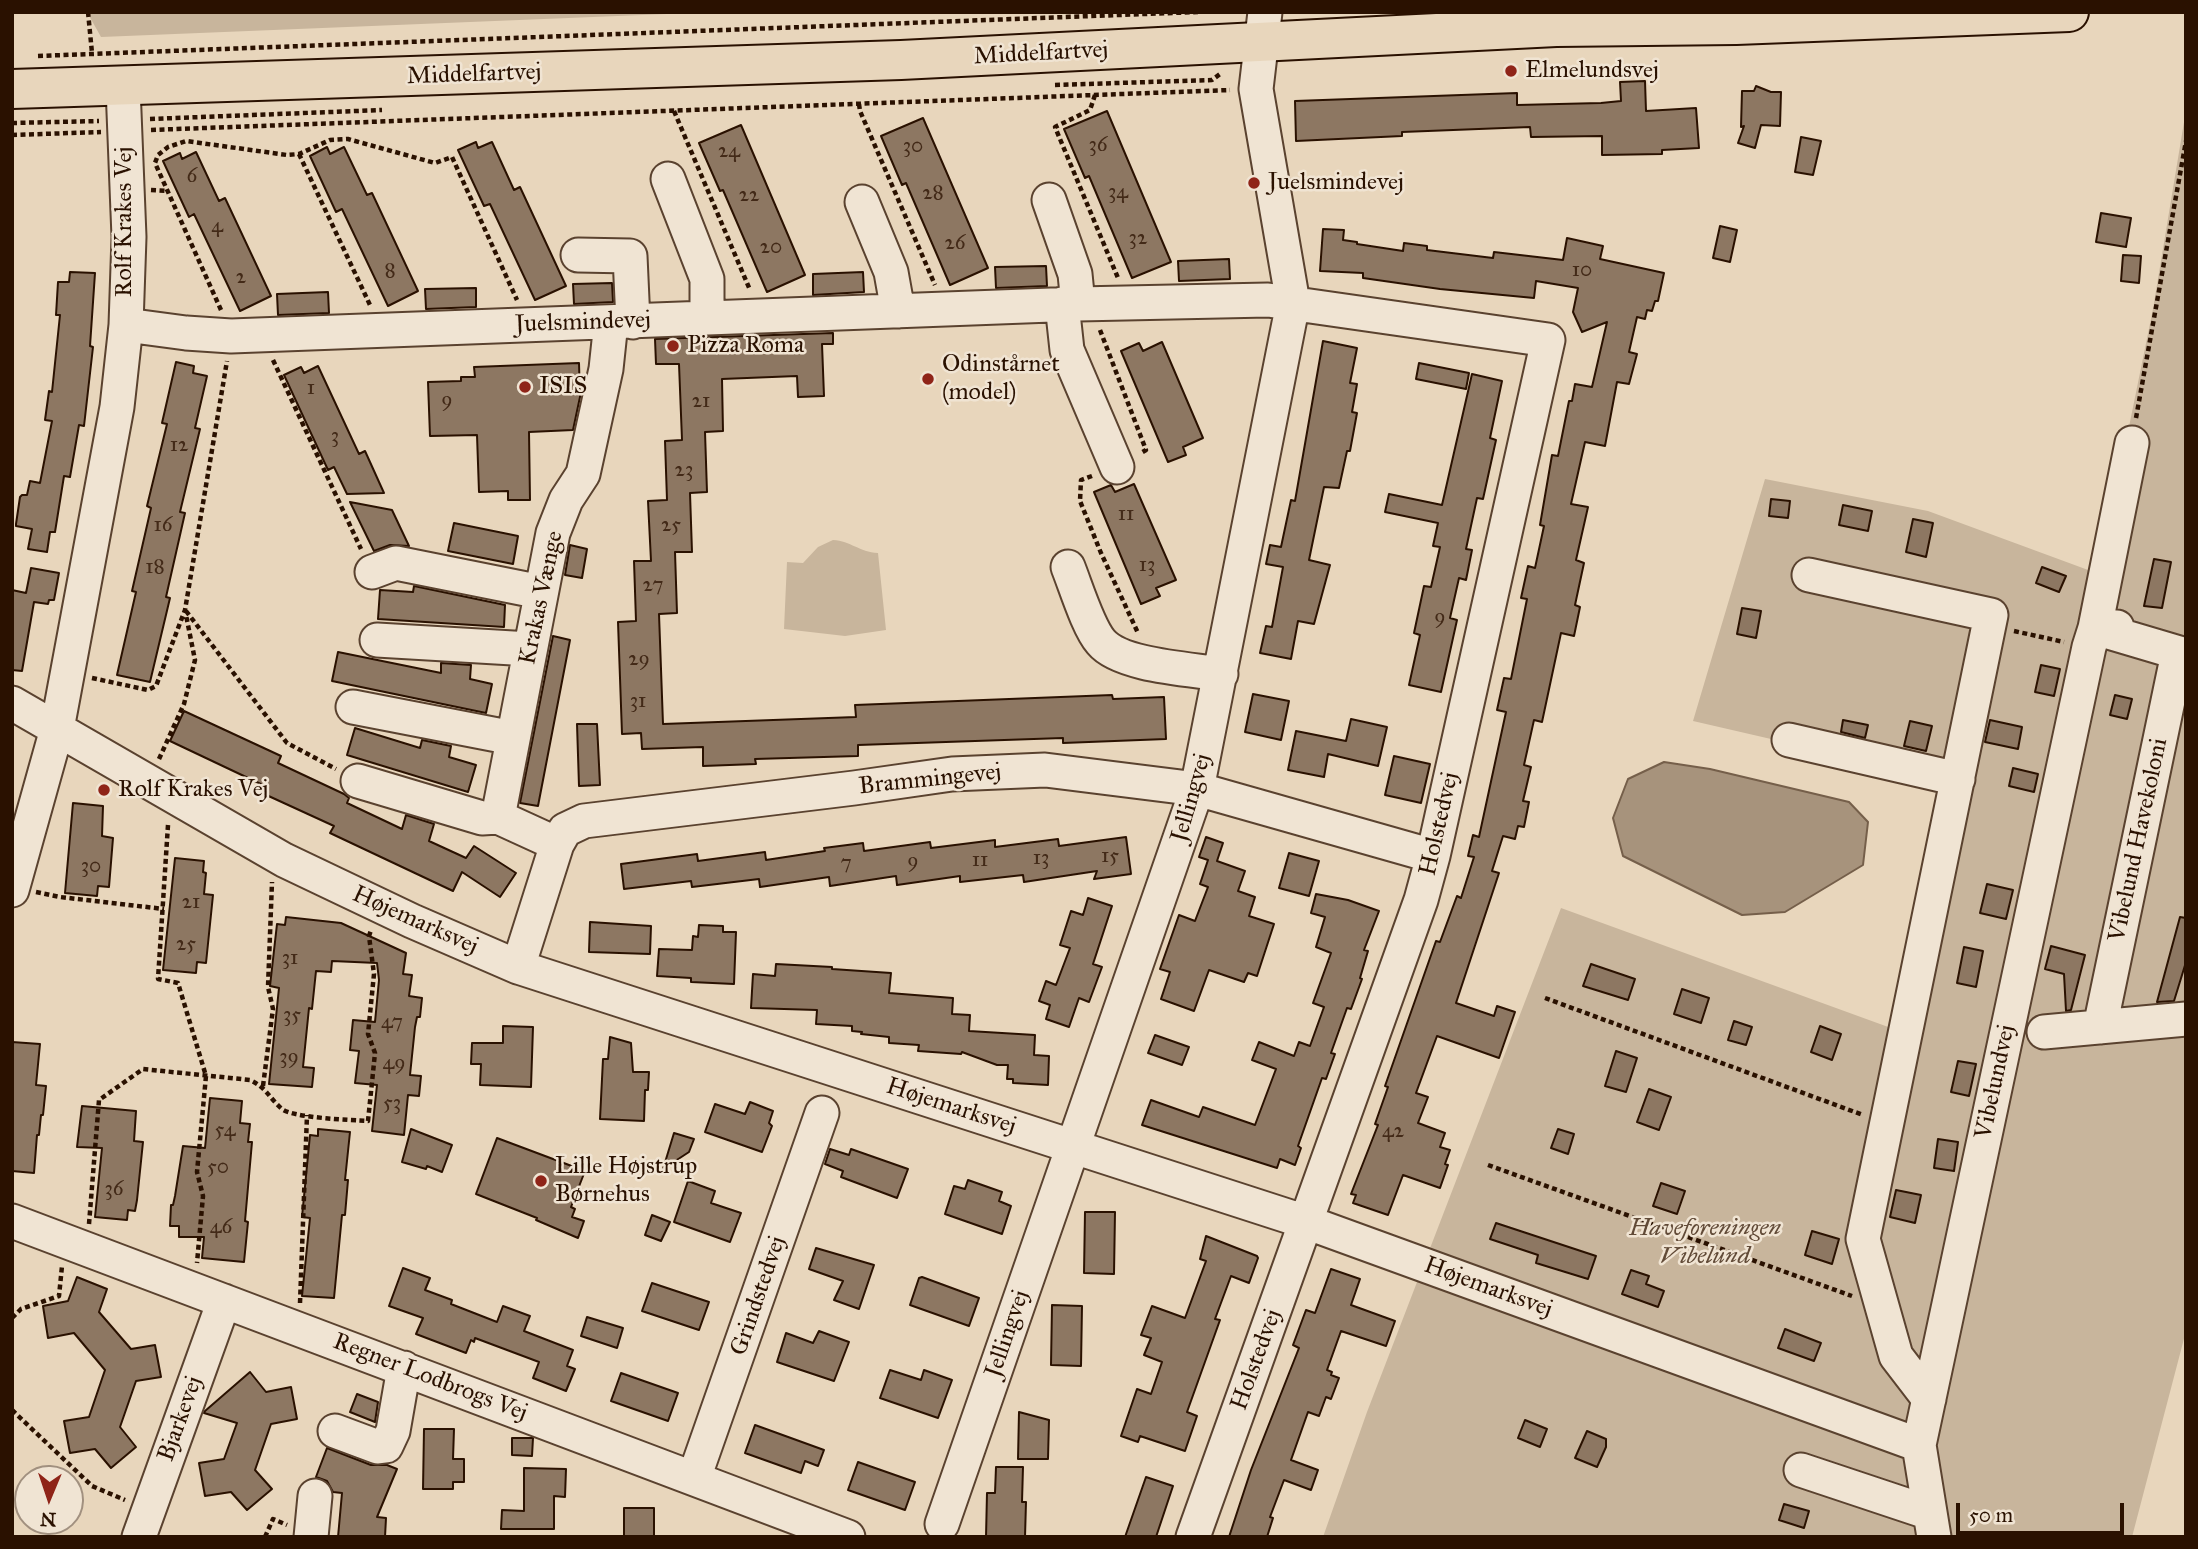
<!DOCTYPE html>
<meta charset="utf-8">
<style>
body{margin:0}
#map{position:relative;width:2198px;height:1549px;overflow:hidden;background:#e8d6bc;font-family:"IM FELL Great Primer",serif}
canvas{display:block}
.frame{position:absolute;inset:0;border:14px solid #2a1100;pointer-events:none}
.north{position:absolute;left:14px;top:1465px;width:70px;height:70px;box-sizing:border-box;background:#f0e4d3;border:2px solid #a1907f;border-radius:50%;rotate:182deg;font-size:19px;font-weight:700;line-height:28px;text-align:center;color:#2a1100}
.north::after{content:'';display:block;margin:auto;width:24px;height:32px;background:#8f2418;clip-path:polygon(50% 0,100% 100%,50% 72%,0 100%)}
.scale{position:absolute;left:1956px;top:1503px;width:168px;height:32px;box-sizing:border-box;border:4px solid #2a1100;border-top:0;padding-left:9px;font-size:21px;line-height:24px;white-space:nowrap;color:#2a1100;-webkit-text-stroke:5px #f0e4d3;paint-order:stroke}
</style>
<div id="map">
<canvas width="2198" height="1549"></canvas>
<div class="frame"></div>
<div class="north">N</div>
<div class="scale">50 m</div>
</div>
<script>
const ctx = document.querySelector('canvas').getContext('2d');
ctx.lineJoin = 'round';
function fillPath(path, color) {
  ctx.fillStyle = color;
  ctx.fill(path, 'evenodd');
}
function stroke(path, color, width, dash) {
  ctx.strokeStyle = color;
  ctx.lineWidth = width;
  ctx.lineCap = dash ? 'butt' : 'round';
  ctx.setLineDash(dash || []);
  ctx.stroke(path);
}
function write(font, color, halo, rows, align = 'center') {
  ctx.font = font + ' "IM FELL Great Primer",serif';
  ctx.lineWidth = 5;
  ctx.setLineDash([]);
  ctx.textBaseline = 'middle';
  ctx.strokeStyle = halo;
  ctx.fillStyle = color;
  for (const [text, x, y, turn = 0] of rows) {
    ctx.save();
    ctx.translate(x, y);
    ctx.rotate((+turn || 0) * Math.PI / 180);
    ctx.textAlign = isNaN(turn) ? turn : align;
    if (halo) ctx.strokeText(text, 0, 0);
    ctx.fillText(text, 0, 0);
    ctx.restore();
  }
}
const green = new Path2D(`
 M87,12H716L101,37Z
 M2186,110V1331L2132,1537H1323L1367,1412L1561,908L1902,1032L1953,781L1693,721L1765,479L1928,511L2099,574L2153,309Z
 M833,540C851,541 859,552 878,553L886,630L845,636L784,629L787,562L803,563L818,547Z`);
const water = new Path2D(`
 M1664,762L1710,769L1849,802L1868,822L1863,865L1785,912L1742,915L1623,856L1613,818L1628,779Z`);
const building = new Path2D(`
 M1645,81L1646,111L1696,108L1699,148L1662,150V154L1602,155V136L1531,137L1530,127L1402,132V136L1296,141L1295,101L1517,93V105L1601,103L1621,101L1620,82Z
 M1756,86L1771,92H1781L1780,126L1761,125L1755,148L1738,143L1744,126L1741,127L1742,91H1754Z
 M1107,111L1171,262L1132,278L1089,176L1085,178L1064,129Z
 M923,118L988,268L950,285L906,183L902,185L881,136Z
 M741,125L805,275L767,292L723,190L720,191L699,143Z
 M1801,137L1821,141L1813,175L1795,172Z
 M476,142L478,148L492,142L514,190L520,187L566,286L535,300L490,204L484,206L458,150Z
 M327,147L330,154L344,147L367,195L372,193L418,291L388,306L342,209L336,212L310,156Z
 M196,152L219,201L225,198L271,296L240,311L194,214L189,217L163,161L180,153L182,159Z
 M2101,213L2131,218L2126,247L2096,242Z
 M1720,226L1737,230L1730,262L1713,258Z
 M1323,229L1344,230L1343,240L1357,242V244L1403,251L1404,243L1427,246V250L1493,258L1494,252L1563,260L1567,238L1603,246L1600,259L1664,273L1658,301H1655L1652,311L1647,310L1645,319L1637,317L1629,352L1637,354L1629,384L1617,382L1605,446L1585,442L1571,504L1588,507L1576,560L1584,563L1575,605L1580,607L1574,636L1561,633L1542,722L1534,720L1524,765L1531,767L1523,801L1529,802L1524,827L1518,826L1515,839L1503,836L1492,871L1499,873L1456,1003L1494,1016L1497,1006L1515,1012L1499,1058L1437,1036L1416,1093L1428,1097L1418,1123L1445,1133L1440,1147L1450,1150L1445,1164L1448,1165L1440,1188L1403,1175L1388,1215L1353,1203L1356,1195L1351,1194L1378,1125L1375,1124L1388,1087L1385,1086L1436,941L1440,942L1457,896L1461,898L1474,857L1468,856L1473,835L1479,837L1506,712L1497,710L1504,678L1511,679L1527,599L1521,598L1528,566L1535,568L1544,526L1540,525L1552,455L1558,456L1569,401H1572L1575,384L1592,387L1607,322L1582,332L1573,312L1578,288L1536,281L1534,298L1440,289L1363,278V273L1320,271Z
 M2123,255L2141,256L2139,283L2121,281Z
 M1229,259L1230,279L1179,281L1178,261Z
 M1046,266L1047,286L996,288L995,267Z
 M70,272L95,273L90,346L93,347L84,426L79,425L70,477L64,476L55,532H50L47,552L28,549L32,529L16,526V524L20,497L22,495H27L30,481L40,483L52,421L45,420L49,391L52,392L60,315H56L58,282H69Z
 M863,272L864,292L813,295V274Z
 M612,283L613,302L574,304L573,284Z
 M476,288V307L426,309L425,289Z
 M328,292L329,313L278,315L277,294Z
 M833,333V344H822L824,396L798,397L797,376L722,379L723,431L705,432L707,492L690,493L692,552H675L677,613L659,614L663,724L856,717L855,705L1112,695L1113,699L1164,697L1166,739L1063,743V738L858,745V756L755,759L756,764L703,766V747L642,749L641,733L622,734L618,622L636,621L634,561H651L648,501L667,500L665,441L682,440L679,364H656L655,339Z
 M1323,341L1357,348L1350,383L1357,384L1352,412L1357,413L1350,451H1347L1339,488L1324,487L1309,560L1330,565L1314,624L1298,621L1291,659L1260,653L1266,626L1272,627L1283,567L1266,564L1270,545L1281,547L1291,500L1295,501Z
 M1162,342L1203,438L1183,447L1186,455L1168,462L1121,351L1139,343L1143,351Z
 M176,362L194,366L193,373L207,376L195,428L200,429L180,512L185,513L166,597L170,598L150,682L117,675L136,592L132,591L151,508L147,506L167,424L162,423Z
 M579,363L580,397L573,430L529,432L530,500H508V491L479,492L477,435L430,436L428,382L461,381V377H475L474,367Z
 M1419,363L1469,373L1466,389L1416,379Z
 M318,366L359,454L365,451L384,493L347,494L334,467L328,470L284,375L301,367L304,373Z
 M1472,374L1502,381L1490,438L1496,440L1483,499L1477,498L1466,549L1472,550L1466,580L1459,578L1450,618L1457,620L1441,692L1409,685L1420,635L1414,633L1424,586L1431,587L1440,547L1433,546L1438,523L1385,512L1389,494L1442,505Z
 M1134,484L1176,580L1156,588L1160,596L1141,604L1094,492L1111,485L1115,492Z
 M1771,499L1790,501L1788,518L1769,516Z
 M350,502L392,510L409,546L390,545L374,551Z
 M1843,505L1872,511L1868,531L1839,525Z
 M1913,519L1933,523L1926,557L1906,552Z
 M454,523L518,536L513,564L448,551Z
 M570,545L587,549L582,578L565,575Z
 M2154,559L2171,562L2162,608L2144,606Z
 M2042,567L2066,576L2059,592L2036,583Z
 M31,568L59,573L54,600H49L48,604L34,602L22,671L12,670V590L26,593Z
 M414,586L505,605L504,627L378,619L380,590L413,592Z
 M1742,608L1761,611L1756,638L1737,634Z
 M553,636L570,640L538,806L520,803Z
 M338,652L441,673V663L471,665L470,679L492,684L486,713L332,681Z
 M2041,665L2060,669L2054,696L2035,692Z
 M1253,694L1289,701L1281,740L1245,732Z
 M2115,695L2132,699L2127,719L2110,715Z
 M184,711L281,756L278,763L344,794L349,798L347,803L402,829L406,815L434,824L429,841L466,858L474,846L516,873L500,897L462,872L453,891L330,833L334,826L262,793L265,786L170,741Z
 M1351,719L1387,727L1378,766L1328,754L1324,777L1288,770L1296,731L1346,741Z
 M1843,720L1868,725L1865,738L1841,732Z
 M1990,720L2022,727L2018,749L1985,742Z
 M1910,721L1932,726L1926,751L1904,746Z
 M577,724H597L600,785L579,786Z
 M355,728L420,748L422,740L451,746L449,757L476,765L468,792L347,755Z
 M1394,756L1430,764L1421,803L1385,795Z
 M2013,768L2038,774L2034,792L2009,786Z
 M73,803L103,806L102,836L113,838L109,887L98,886L97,896L65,893Z
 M1126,837L1131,874L1094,879L1097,871L1024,882L1023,875L960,882V876L897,885L896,876L830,886L829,877L760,887L759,879L692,887L691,881L624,889L621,864L697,854L698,861L765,852L766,860L825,851L824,848L863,843L864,851L930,842L931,848L995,840V847L1058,839L1059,846Z
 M1206,837L1223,843L1217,861L1245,871L1238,891L1255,897L1249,916L1274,924L1257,976L1248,973L1244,982L1209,970L1194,1011L1161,999L1170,972L1160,969L1179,915L1195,921L1208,887L1200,884L1208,860L1199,857Z
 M1289,853L1319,861L1309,896L1279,888Z
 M175,858L204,861L203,872L206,873L204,894L213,895L206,963L197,962L196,973L163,970Z
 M1987,884L2013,890L2006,919L1980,913Z
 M1316,894L1348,900L1379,911L1364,950L1368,951L1360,978L1362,979L1351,1009L1347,1008L1331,1053L1335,1054L1326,1079L1322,1078L1298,1146L1301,1148L1295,1165L1280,1159L1277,1168L1142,1125L1151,1100L1199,1117L1203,1107L1255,1125L1276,1069L1252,1060L1259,1042L1294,1056L1299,1042L1310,1046L1324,1007L1313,1003L1331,953L1316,947L1325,917L1311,913Z
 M1088,898L1112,906L1093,964L1102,967L1089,1002L1079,998L1069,1027L1046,1019L1050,1005L1039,1001L1046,981L1056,985L1070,948L1060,945L1071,911L1083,915Z
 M286,917L341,923L406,953L403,974L412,975L409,996L422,998L420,1017H417L415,1027L410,1075L421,1076L419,1096L408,1095L404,1135L372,1131L377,1085L355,1083L359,1051L350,1050L353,1020L375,1022L379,980L377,963L332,961L331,972L316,971L312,1009L309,1008L303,1067L314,1068L312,1087L269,1084L279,988L270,986L277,924L285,925Z
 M2180,917L2186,918V962L2174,1001L2157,1002Z
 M590,922L651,926L650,954L589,952Z
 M699,925L723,926V932H736L734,984L691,982V978L657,976L659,949L692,950L693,936L698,937Z
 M2051,946L2085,955L2071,1010L2066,1011L2064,974L2045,969Z
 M1964,947L1983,951L1976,987L1957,983Z
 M776,964L832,967V969L891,973L889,993L953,998L952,1014L970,1015L969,1031L1035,1035L1034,1055L1049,1056L1048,1085L1013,1083V1079H1007L1008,1065H997L962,1052L961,1054L918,1051L919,1045L889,1043V1037L861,1034L862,1032L852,1031V1026L816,1024L817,1010L751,1008L753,974L775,976Z
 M1591,964L1635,979L1628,1000L1583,986Z
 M1682,989L1709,998L1701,1023L1674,1014Z
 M1734,1021L1752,1027L1746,1045L1728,1040Z
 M503,1026L533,1027L531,1087L480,1085L481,1064H471L472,1043H503Z
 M1820,1026L1841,1034L1832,1060L1811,1052Z
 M1155,1035L1189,1047L1182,1065L1148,1053Z
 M610,1037L631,1043L633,1072H649L648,1090H645L644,1121L600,1119L603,1059H608Z
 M12,1042L40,1044L36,1085L46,1086L43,1115H41L39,1135H37L34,1173L12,1171Z
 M1616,1051L1637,1058L1626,1092L1605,1086Z
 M1958,1061L1976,1064L1969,1096L1951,1092Z
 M1649,1089L1671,1097L1659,1130L1637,1122Z
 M210,1098L242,1101L240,1123L250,1124L248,1142H252L245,1221L248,1222L244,1262L202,1258L204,1237H179V1226H170L171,1205H173L175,1196L183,1146L205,1148Z
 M750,1102L773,1111L769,1123L772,1126L762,1152L705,1132L715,1104L745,1114Z
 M82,1106L136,1111L134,1141L143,1142L137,1200L135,1211L128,1210L127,1220L95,1217L102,1148L77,1147Z
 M318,1129L350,1132L345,1180H348L345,1215H342L334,1298L302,1296L310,1218L302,1217L310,1135L318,1136Z
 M411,1129L452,1145L442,1172L427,1166L426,1169L402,1162Z
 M1558,1129L1574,1134L1568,1154L1551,1148Z
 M674,1133L694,1139L689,1152L663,1169Z
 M497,1138L585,1171L571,1207L575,1209L572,1217L584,1221L578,1238L536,1220L537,1218L476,1194Z
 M1938,1139L1958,1142L1954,1171L1934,1168Z
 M830,1149L849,1155L851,1149L908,1169L897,1198L841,1177L843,1171L825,1164Z
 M968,1180L1002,1192L999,1201L1011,1206L1002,1234L945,1214L954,1186L965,1189Z
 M688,1181L715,1191L711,1203L741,1213L730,1242L674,1222Z
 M1661,1183L1685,1191L1677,1214L1653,1206Z
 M1896,1190L1921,1195L1915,1223L1890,1217Z
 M1085,1212H1115L1114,1274L1084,1273Z
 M652,1215L670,1222L661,1241L645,1235Z
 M1496,1223L1596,1256L1588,1279L1536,1263L1538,1255L1490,1239Z
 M1812,1231L1839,1239L1832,1264L1805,1255Z
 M1206,1236L1257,1256L1258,1258L1249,1283L1231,1276L1215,1319L1220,1320L1187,1412L1197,1416L1185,1451L1140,1436L1138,1442L1121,1436L1137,1389L1151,1394L1162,1362L1144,1355L1151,1338L1141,1335L1152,1306L1185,1318L1206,1261L1200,1259Z
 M816,1248L874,1265L859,1309L834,1300L843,1281L809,1269Z
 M403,1268L430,1278L425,1290L452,1300L451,1304L497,1322L503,1306L530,1316L524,1331L573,1350L567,1366L575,1369L566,1391L533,1378L539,1362L475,1338L474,1342L471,1340L466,1353L416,1334L423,1318L389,1306Z
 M1331,1269L1360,1279L1351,1305L1395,1321L1386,1346L1341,1331L1327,1370L1332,1372L1331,1375L1339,1378L1331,1399L1326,1397L1319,1416L1308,1412L1291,1460L1318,1470L1311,1490L1284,1480L1270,1517L1273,1518L1267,1537H1229L1251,1470L1299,1348L1293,1345L1306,1310L1315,1313Z
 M1631,1270L1649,1276L1646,1284L1664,1291L1658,1307L1622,1294Z
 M77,1277L107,1289L99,1312L131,1349L155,1345L161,1377L136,1381L120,1427L136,1447L111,1468L95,1449L70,1453L64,1421L89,1417L105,1370L74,1333L48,1338L43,1306L68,1301Z
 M922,1277L979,1298L969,1326L910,1305L919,1278Z
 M652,1283L709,1302L699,1330L642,1311Z
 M1052,1305L1082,1306L1081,1366L1051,1365Z
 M587,1317L623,1328L617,1348L581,1336Z
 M1785,1329L1821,1343L1814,1361L1778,1348Z
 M819,1331L849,1342L834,1381L777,1362L786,1333L813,1343Z
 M890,1370L921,1380L924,1370L952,1380L938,1418L880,1398Z
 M250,1372L266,1392L291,1387L297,1419L271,1424L255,1470L272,1489L247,1510L231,1492L205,1496L199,1463L224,1459L237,1423L204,1413L205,1411Z
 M621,1373L678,1393L668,1421L611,1401Z
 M357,1394L378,1402L375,1422L350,1412Z
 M1019,1412L1049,1420L1048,1459H1018Z
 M1525,1420L1547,1429L1540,1447L1518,1438Z
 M755,1425L824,1450L818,1466L805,1461L801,1473L745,1453Z
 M424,1429H454L453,1459H464V1482H453V1489H423Z
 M1587,1431L1606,1439V1447L1597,1467L1575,1458Z
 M512,1438H533L532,1456L512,1455Z
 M327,1448L371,1465H387L397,1469L377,1517L386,1518L385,1537H338L342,1493L333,1492L327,1481L316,1477Z
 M858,1462L915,1482L905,1510L848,1490Z
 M996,1467H1023L1022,1502H1026L1025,1537H986L987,1493H995Z
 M524,1468L566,1469L565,1497L554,1496V1529H501L502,1510L524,1511Z
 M1146,1477L1173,1486L1156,1537H1125Z
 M1784,1504L1809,1511L1804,1528L1779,1520Z
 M624,1508H654V1537H624Z`);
const path = new Path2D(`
 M88,12L92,53
 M38,56L1198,12
 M1055,85L1212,80L1220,74
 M1095,95L1090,110L1055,127L1118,278
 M859,104L860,111L935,285
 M674,111L750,290
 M150,119L382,110
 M12,123L99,121
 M151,130L1230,90
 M12,135L101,132
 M299,154L370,305
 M151,190L168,191
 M221,310L155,163L158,155L168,147L186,141L287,155L299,154L330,140L348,139L435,163L452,157L517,300
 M1100,330L1146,450L1141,453
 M273,360L361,549
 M2136,418L2186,141
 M1092,476L1081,480L1080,501L1101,553L1138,633
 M186,611L287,743L336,769
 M2014,631L2064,642
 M92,678L148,690L156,686L185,610L227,361
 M159,759L184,704L195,660L186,615
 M168,825L158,979L178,983L206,1076L197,1172L203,1196L197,1263
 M36,892L60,897L164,909
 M1545,998L1863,1115
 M263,1086L273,1009L268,987L272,882
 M1488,1165L1852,1296
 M89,1224L99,1100L143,1069L250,1080C267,1088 269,1098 282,1109C293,1118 352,1120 368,1121L375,1053L368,1034L374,974L369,936L371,930
 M300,1303L307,1115
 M12,1318L21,1309L59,1296L62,1266
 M12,1410L92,1486L125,1500
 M265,1537L273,1519L287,1525`);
const minor = new Path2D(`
 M668,179L707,279V318
 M1049,200L1075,274L1078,304
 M862,202L891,272L898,311
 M578,255L630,256L633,322
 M1062,304L1067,350L1117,467
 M126,325L186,333L231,336L1078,304L1268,300L1548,340L1433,856L1421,900L1193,1537
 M1068,567C1076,587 1088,627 1101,642C1121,666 1191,669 1221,674
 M372,572L396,563L541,592
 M1809,575L1991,615L1863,1239L1896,1356L1929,1399
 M2117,627L2095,628L2132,443
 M377,640L530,649
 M12,703L284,860L412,921L518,967L1306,1222L1919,1445
 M353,707L513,738
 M1789,740L1958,779
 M358,781L482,818L498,817
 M557,844L498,817L553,533L566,500L583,474L606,369L611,322
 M12,890L57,729L117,407L126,325L129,237L123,87
 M518,967L557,844L565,830L584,821L854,788L952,774L1045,770L1197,789L1433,856
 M2100,1027L2178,653
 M2044,1032L2186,1019
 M12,1221L848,1537
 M335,1431L378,1447L386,1446L393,1431L404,1368
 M1801,1470L1930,1513
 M694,1478L822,1113
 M942,1524L1197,789L1293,303L1256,89L1265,12
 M139,1537L224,1301
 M311,1537L315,1496
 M1934,1537L1919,1445L2089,647L2095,628L2186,655`);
const major = new Path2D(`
 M12,89L901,60L1556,27L1736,25L2069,12`);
const markers = [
 [1511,71,7,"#8f2418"],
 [1254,183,7,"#8f2418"],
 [673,346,7,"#8f2418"],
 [928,379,7,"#8f2418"],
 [525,387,7,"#8f2418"],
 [104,790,7,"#8f2418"],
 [541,1181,7,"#8f2418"]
];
const numberNames = [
 ["36",1098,146],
 ["30",913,147],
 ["24",729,152],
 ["6",192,177],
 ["34",1118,193],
 ["28",933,194],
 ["22",749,196],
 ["4",217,227],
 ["32",1138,239],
 ["26",955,244],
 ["20",771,248],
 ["10",1582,271],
 ["8",390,272],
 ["2",241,278],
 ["1",311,389],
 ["9",447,401],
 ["21",701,402],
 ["3",335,437],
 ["12",179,446],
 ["23",684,471],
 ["11",1126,515],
 ["16",163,526],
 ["25",671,526],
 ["13",1147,566],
 ["18",155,568],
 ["27",653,586],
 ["9",1440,618],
 ["29",639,660],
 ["31",638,702],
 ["15",1110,857],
 ["13",1041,859],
 ["11",980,861],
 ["9",913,862],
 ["7",846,864],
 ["30",91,867],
 ["21",191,903],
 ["25",186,945],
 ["31",290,959],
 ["35",292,1016],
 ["47",392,1023],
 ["39",289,1058],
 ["49",394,1064],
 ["53",392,1104],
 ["54",225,1131],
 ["42",1393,1132],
 ["50",218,1168],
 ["36",114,1190],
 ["46",221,1228]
];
const streetNames = [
 ["Middelfartvej",1041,54,-3],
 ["Middelfartvej",474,75,-2],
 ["Rolf Krakes Vej",125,222,-90],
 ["Juelsmindevej",583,323,-2],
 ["Krakas Vænge",542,598,-78],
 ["Brammingevej",930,780,-6],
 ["Jellingvej",1192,798,-74],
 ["Holstedvej",1440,824,-77],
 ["Vibelund Havekoloni",2139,840,-78],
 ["Højemarksvej",415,921,24],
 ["Vibelundvej",1996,1082,-78],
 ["Højemarksvej",951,1107,18],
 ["Højemarksvej",1488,1288,20],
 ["Grindstedvej",759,1296,-71],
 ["Jellingvej",1008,1334,-71],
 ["Holstedvej",1257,1360,-70],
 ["Regner Lodbrogs Vej",430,1378,21],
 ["Bjarkevej",181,1419,-70]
];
const poiNames = [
 ["Elmelundsvej",1525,71],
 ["Juelsmindevej",1268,183],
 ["Pizza Roma",687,346],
 ["Odinstårnet",942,365],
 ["(model)",942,393],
 ["ISIS",539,387],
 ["Rolf Krakes Vej",118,790],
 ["Lille Højstrup",555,1167],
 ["Børnehus",555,1195]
];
const parkNames = [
 ["Haveforeningen",1705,1229],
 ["Vibelund",1705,1257]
];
fillPath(green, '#c8b59c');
fillPath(water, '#a7937c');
stroke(water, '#755f4a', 2);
fillPath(building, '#8d7762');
stroke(building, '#2a1100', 2);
stroke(minor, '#5a422f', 37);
stroke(major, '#2a1100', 42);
stroke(path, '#2a1100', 4.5, [5, 3.5]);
stroke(minor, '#f0e4d3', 33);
stroke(major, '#e8d6bc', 38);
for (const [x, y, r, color] of markers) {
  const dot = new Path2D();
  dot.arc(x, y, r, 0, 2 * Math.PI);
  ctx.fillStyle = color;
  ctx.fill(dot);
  stroke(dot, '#f0e4d3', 2.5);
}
write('21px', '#432a18', null, numberNames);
write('24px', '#2a1100', '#f0e4d3', streetNames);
write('24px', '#2a1100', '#f0e4d3', poiNames, 'left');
write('italic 24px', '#614a37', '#f0e4d3', parkNames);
</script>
